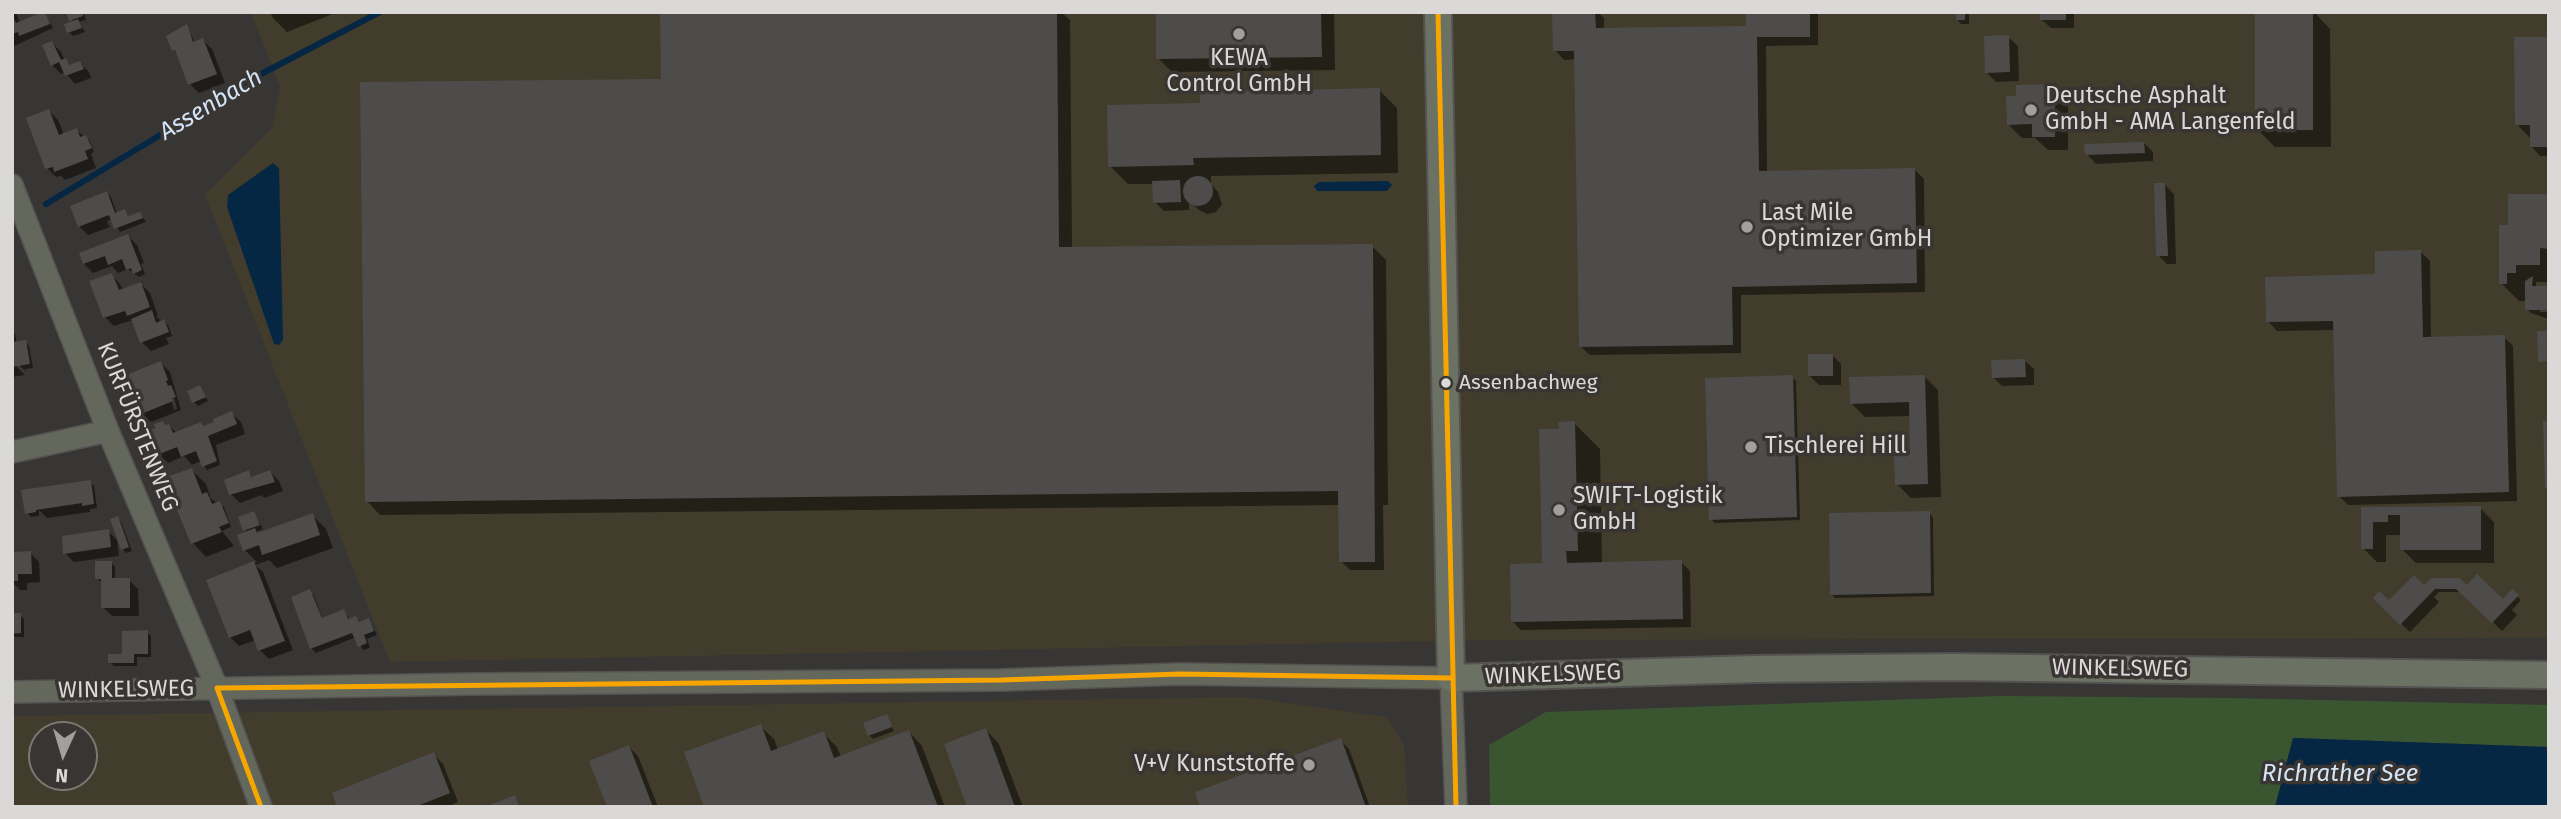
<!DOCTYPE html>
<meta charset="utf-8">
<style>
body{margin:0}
#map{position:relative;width:2561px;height:819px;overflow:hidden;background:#383634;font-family:"Fira Sans",sans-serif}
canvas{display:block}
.frame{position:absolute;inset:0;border:14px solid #dbd9d8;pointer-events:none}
.north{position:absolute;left:28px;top:721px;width:70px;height:70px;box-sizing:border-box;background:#393533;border:2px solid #7a7775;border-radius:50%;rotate:184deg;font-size:19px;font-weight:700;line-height:28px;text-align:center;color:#dbd9d8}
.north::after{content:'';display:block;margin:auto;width:24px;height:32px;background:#a2a09f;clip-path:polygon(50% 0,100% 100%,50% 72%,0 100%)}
</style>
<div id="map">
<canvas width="2561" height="819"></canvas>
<div class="frame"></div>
<div class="north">N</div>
</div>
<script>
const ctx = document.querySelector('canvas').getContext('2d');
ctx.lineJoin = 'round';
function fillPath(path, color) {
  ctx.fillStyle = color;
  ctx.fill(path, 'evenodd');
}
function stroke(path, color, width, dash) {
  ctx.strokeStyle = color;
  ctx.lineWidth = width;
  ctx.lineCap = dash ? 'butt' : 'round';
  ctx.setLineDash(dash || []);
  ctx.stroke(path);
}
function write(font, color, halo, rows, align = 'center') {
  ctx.font = font + ' "Fira Sans",sans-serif';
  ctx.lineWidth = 7;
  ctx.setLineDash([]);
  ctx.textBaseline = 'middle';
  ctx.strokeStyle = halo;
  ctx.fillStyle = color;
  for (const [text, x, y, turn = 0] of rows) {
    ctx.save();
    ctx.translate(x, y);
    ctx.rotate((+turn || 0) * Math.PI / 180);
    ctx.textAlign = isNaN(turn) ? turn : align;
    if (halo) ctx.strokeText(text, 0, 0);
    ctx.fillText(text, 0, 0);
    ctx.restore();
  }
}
const industrial = new Path2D(`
 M251,12H2549V638L1490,640L390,662L205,195L272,128L280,87Z
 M1246,697L1387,717L1404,745L1408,807H12V716ZM42,735H84V777H42Z`);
const green = new Path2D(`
 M2001,696L2231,698L2549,705V747L2293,738L2275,807H1490L1489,745L1546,712Z`);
const water = new Path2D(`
 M273,163L279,168L283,340L279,345L274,344L227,207L228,195Z
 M1388,181L1392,185L1387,191H1317L1314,186L1319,182Z
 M2293,738L2549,747V807H2275Z`);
const shadow = new Path2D(`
 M12,12H16L20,23L44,13L53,28L12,47Z
 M68,12H83L86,20L79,22L85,32L73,36L69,32L74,23Z
 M270,12H338L287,32L273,18Z
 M662,12H1061L1070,20L1072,249L1372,246L1386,260L1388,505H1383L1384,570H1350L1341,561L1340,505L380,515L367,501L663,80Z
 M1157,12H1334L1335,70L1172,72L1158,58Z
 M1554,12H1598L1604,18V30L1747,28V12H1818V45L1766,46L1767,172L1915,170L1924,179L1925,292L1741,295V353L1590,355L1580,346L1576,59L1564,60L1555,50Z
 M1957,12H1969V24H1961L1957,19Z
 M2041,12H2074V28H2051L2041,19Z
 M2257,12H2314L2330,29L2331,147H2275L2257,129Z
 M187,27L195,43L203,40L212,49L225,83L199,93L190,84L176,52L172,48Z
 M2008,37L2018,46L2019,81L1996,82L1987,73Z
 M2549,39V156H2540L2531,146L2530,138L2517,124Z
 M52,43L61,52L65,61L71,66L80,63L89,72L91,78L75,84L65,72L61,74L52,65Z
 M2054,86L2068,100V150H2048L2035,138H2022L2008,124Z
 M1379,90L1397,108L1398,173L1211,176V184L1218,192L1222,204L1216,212L1207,214L1199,210L1189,200V210L1164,211L1155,202L1154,184H1128L1110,166L1202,105Z
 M49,111L58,120L64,135L76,130L90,141L94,152L91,154L96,168L65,180L61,176L56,177L47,168Z
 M2144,143L2153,152V161L2096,164L2087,154Z
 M2165,185L2174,194L2176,264H2167L2158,255Z
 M107,193L111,197L117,214L125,211L130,218L140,214L146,222L120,232L112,219L107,221L110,227L88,235L79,226Z
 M2549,196V282H2536V287L2540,312H2549V319L2531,313L2527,309V301H2519L2501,283L2510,227Z
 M128,236L137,245L144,263L141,264L145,274L139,277L128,269L118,273L112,266L93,273L84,264L81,254Z
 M2421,252L2430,261L2431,339L2504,337L2513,346L2517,501L2348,505L2339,496L2335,330L2277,331L2268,321L2377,275Z
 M111,275L120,284L123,291L141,284L150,293L158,316L156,317L168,325L172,336L166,338L169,344L151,351L142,342L133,320L114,326L105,317Z
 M12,331L15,334L17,343L25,342L29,346L33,368L25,369L26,371L12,360Z
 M1832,355L1841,364V385H1819L1810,376Z
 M2024,360L2034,369V385L2002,386L1993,377Z
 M12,362L25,375L12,377Z
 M161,363L170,372L181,410L151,422L142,413ZM169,392L174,397L177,409L174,410Z
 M1792,377L1796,381L1800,520L1715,523L1711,519Z
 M1925,377L1938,390L1941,497L1911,498L1897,484L1912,457L1911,416L1865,417L1851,403Z
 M200,388L208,401L198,406L194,402Z
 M231,413L241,422L245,434L216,445L220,465L207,470L201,461L192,465L184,456L168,463L159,454L166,427L169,426L177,433L204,427Z
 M1574,423L1600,449L1602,564L1681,562L1690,571L1691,627L1521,630L1512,621L1543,565L1560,431Z
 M192,470L206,484L211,499L224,507L231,527L222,531L234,546L206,557L193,543Z
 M270,472L279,481L283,491L264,498L262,495L240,503L231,494L248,473L254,478Z
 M90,482L94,486L97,508L90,509V512L47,518L39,510V516L31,517L27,513Z
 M2480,508L2494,522V563H2416L2402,549V535H2386V562H2377L2363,548V509Z
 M254,513L263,529L256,532L258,535L312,515L326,529L333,548L277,568L269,560L255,565L263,572L293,650L269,659L260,650L256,640L239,646L230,637L208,581L257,562L245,550L247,533L240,518Z
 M1929,513L1933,517L1934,596L1835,598L1831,594Z
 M117,518L121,522L132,551L126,553L122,549Z
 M108,531L117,540L119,556L74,562L65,553Z
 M30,553L39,562L40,582L27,583V590H20L12,582V554Z
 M111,562L115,567V580H129L138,589L139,616H112L103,607L101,582L97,578Z
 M2425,588H2467L2503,601L2517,596L2521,600L2512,610L2517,615L2502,631L2462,592H2439L2434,597L2439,602L2410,632L2393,616L2389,603Z
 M310,592L314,596L323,619L344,611L350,620L356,618L361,623L369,620L377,635L367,639L370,648L363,650L356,637L316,653L312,649L294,598Z
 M12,615H20L24,619V637H16L12,634Z
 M147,632L151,636V657H137V666H114L110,662L124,656Z
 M886,716L894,731L873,739L869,735Z
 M760,726L774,739L778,750L823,733L837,747L841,757L909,732L922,746L945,807H706Z
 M986,730L999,744L1023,807H969Z
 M1340,740L1349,749L1370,807H1202Z
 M629,747L638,756L658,807H607Z
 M434,755L443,764L458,802L446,807H339Z`);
const stream = new Path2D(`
 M46,204L263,73L380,12`);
const building = new Path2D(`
 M42,12H45L50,24L19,36L18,32L12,34V14L16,23Z
 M66,12H82L83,16L69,21Z
 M660,12H1057L1059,247L1373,244L1375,562H1339L1338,491L365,502L360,82L661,79Z
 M1156,12H1321L1322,57L1156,59Z
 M1552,12H1595L1596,28L1746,26V12H1810V37H1757L1759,171L1915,168L1917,283L1732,287L1733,345L1579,347L1574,51H1553Z
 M1956,12H1965V20H1956Z
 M2040,12H2066V20H2040Z
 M2255,12H2313V130H2255Z
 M78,19L82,28L67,33L64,24Z
 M187,24L193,42L203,38L217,74L188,85L175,50L172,51L166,36Z
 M2009,35L2010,72L1985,73L1984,36Z
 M2514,37H2549V147H2530V125H2515Z
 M52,41L61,60L66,58L69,65L80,61L84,69L65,76L59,62L51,66L42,45Z
 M2055,84V137H2032V124L2007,125L2006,96H2016V85Z
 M1380,88L1381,155L1193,158L1194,165L1108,167L1107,105L1200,103V92Z
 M49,109L59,135L77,128L80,137L86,135L92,148L85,151L88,159L54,172L53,167L45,169L26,118Z
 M2144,142L2145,153L2085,155L2084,144Z
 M1183 191a15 15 0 1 1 30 0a15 15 0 1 1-30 0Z
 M1180,180L1181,202L1153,203L1152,181Z
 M2154,183H2165L2168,256H2156Z
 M107,191L115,213L125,209L128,216L140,212L143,218L114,229L109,215L78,227L70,206Z
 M2508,194H2549V249L2540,248V265H2516V273H2507V284H2499V225H2508Z
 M128,234L142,270L133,274L131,268L126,270L122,259L108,265L105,256L83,264L79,253Z
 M2421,250L2423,337L2505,335L2509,492L2337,497L2333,321L2266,322L2265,277L2375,274V251Z
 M112,273L119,290L141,282L150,307L127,316L125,311L103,318L89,281Z
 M2533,276L2532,286H2549V310H2525V281Z
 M152,310L156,323L164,319L169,332L140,343L131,319Z
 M2537,331H2549V361L2538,362Z
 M26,340L30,364L12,367V342Z
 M1808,354H1833V376H1808Z
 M2025,359L2026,377L1992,378L1991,360Z
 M161,361L168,380L166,381L168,386L171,385L176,397L172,398L173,401L141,414L126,375Z
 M1793,375L1797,517L1709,520L1705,378Z
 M1925,375L1928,484L1895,485L1894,455H1910L1909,402L1850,404L1849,377Z
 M200,385L206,397L192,403L187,391Z
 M232,411L237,424L208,436L217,461L202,467L196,451L181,457L177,447L157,455L148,431L156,428L154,424L163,421L165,425L169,424L173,433L201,422L203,426L214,422L213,419Z
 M1575,421L1578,551H1566L1567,563L1682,560L1683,619L1511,622L1510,564L1542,563L1539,429H1559L1558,422Z
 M2543,421H2549V488H2545Z
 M192,468L202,494L207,492L212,504L220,501L229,523L219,527L222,532L191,544L164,478Z
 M249,470L251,477L270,470L275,482L229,495L224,480Z
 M91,480L94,504L82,506V503L36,510V512L25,514L21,490Z
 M2481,506V550H2400V515H2388V522H2373V549H2361V507Z
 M254,511L260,525L243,531L238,517Z
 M1930,511L1931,593L1830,595L1829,513Z
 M313,513L320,535L262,555L259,545L243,551L237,535L255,528L257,533Z
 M118,516L129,547L121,550L110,519Z
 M109,529L111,547L63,554L62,536Z
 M31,551L32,574H18V581H12V552Z
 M95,561H112V578H130V608H101V579H95Z
 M254,561L285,641L258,651L250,630L229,638L206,580Z
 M2477,574L2503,599L2512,589L2519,595L2492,623L2456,589H2435L2400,625L2373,598L2379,591L2389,600L2414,575L2424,585L2432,578H2459L2467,585Z
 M310,589L322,618L344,609L348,619L356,616L359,622L369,618L374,631L364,635L367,643L358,647L352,633L310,649L291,597Z
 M12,613H21V633L12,634Z
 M148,630V654H134V663H108V654H122V631Z
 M887,714L892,727L868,736L863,723Z
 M761,724L771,751L824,731L834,758L909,730L938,807H704L684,752Z
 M986,728L1015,807H967L944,744Z
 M1341,738L1366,807H1200L1195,792Z
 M629,745L653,807H607L589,761Z
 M434,752L450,793L415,807H337L332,793Z
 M515,795L519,807H485Z`);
const minor = new Path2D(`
 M12,185L108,431L217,688L261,807
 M12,452L108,431
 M12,692L474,684L1001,680L1180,674L1451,678L1456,807`);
const major = new Path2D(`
 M1438,12L1451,678L1755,669L1954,667L2549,675`);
const bus1 = new Path2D(`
 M1438,12L1456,807
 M217,688L1001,680L1180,674L1451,678
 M217,688L261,807`);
const markers = [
 [1239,34,7,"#a2a09f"],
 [2031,110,7,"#a2a09f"],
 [1747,227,7,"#a2a09f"],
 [1446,383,6,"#dbd9d8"],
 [1751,447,7,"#a2a09f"],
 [1559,510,7,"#a2a09f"],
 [1309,765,7,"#a2a09f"]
];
const busNames = [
 ["Assenbachweg",1459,383]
];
const poiNames = [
 ["KEWA",1239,59,"center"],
 ["Control GmbH",1239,85,"center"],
 ["Deutsche Asphalt",2045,97],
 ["GmbH - AMA Langenfeld",2045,123],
 ["Last Mile",1761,214],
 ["Optimizer GmbH",1761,240],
 ["Tischlerei Hill",1765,447],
 ["SWIFT-Logistik",1573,497],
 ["GmbH",1573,523],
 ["V+V Kunststoffe",1295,765,"right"]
];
const streetNames = [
 ["KURFÜRSTENWEG",137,427,68],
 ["WINKELSWEG",2120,669,1],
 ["WINKELSWEG",1553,675,-2],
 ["WINKELSWEG",126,690,-1]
];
const waterNames = [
 ["Assenbach",211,105,-31],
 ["Richrather See",2340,774]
];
fillPath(industrial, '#423c2c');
fillPath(green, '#395631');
fillPath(water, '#052744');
fillPath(shadow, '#0007');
stroke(stream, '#052744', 6);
fillPath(building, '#4e4c4b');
stroke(minor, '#555352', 24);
stroke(major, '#555352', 30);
stroke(minor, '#63675c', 21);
stroke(major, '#6b7263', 26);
stroke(bus1, '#f7a600', 5);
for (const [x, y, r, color] of markers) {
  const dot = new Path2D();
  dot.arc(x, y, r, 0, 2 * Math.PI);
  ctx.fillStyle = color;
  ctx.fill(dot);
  stroke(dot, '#393533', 2.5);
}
write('21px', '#dbd9d8', '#393533', busNames, 'left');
write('23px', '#dbd9d8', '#393533', poiNames, 'left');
write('23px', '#dbd9d8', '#393533', streetNames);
write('italic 24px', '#d3e4f6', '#393533', waterNames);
</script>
